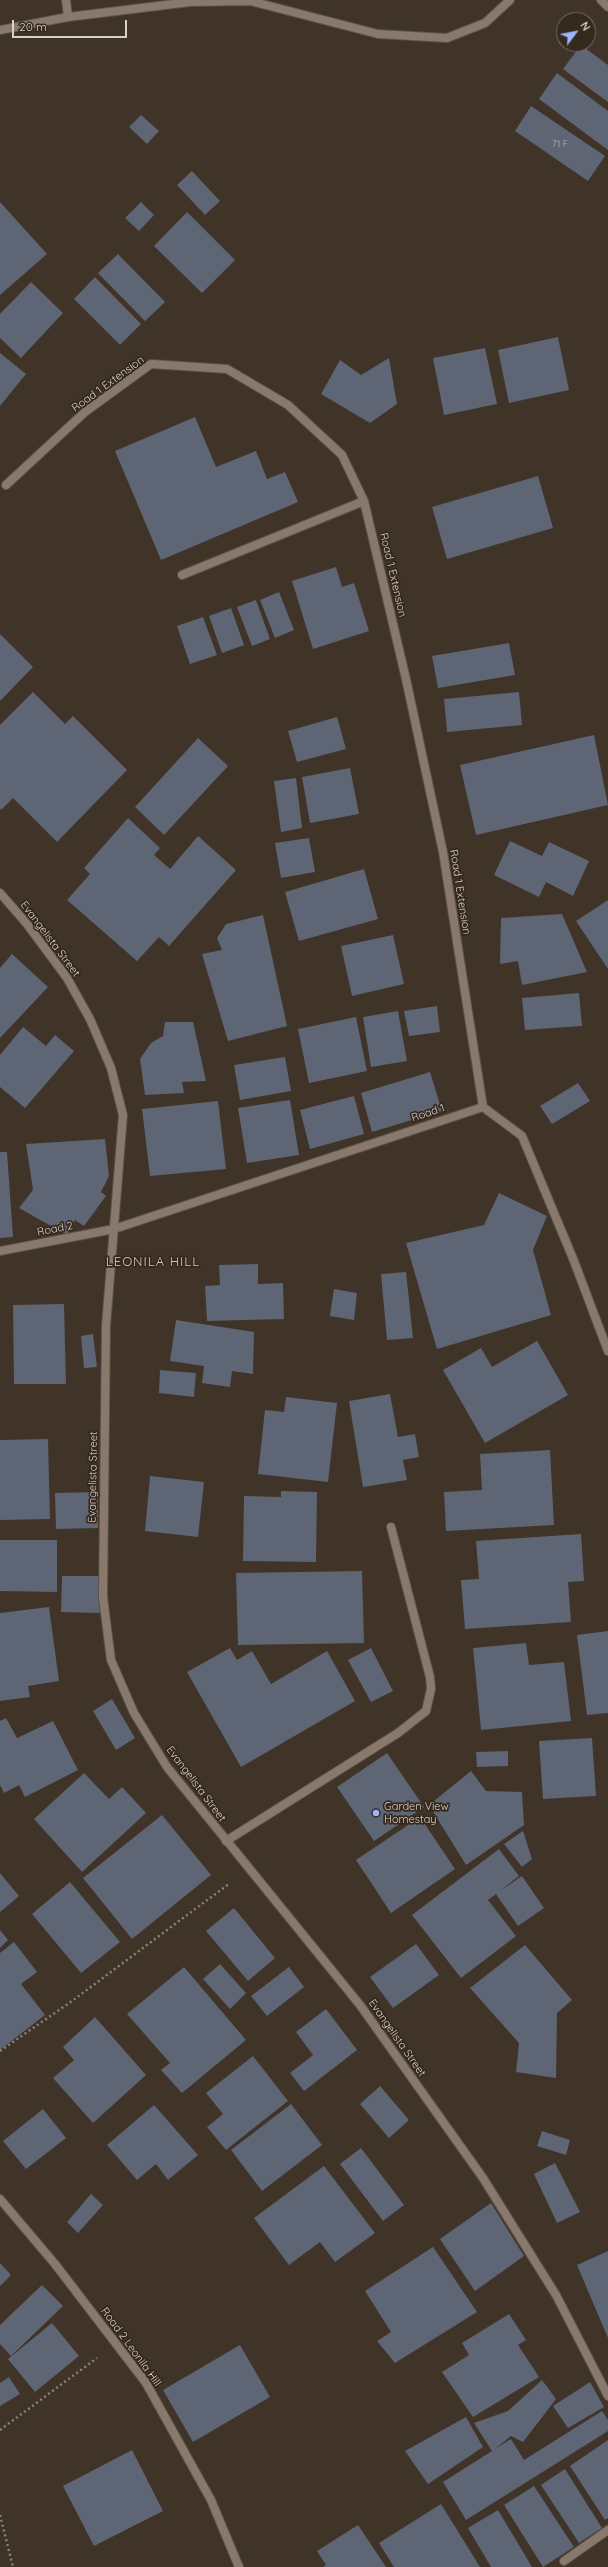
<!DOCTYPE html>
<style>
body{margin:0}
#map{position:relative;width:608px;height:2567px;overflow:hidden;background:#403327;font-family:Quicksand,sans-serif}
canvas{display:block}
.north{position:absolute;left:556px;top:12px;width:40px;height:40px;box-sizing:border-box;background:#35291d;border:1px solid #776c62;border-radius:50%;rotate:58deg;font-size:11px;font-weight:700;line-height:16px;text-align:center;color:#d9d1c9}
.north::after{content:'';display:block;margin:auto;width:14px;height:18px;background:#99b5fd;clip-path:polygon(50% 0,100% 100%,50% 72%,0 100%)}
.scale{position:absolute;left:12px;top:20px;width:115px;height:18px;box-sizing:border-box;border:2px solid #d9d1c9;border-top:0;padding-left:5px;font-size:12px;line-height:14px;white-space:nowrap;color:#d9d1c9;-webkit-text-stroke:3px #35291d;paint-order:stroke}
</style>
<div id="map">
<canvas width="608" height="2567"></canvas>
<div class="north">N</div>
<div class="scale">20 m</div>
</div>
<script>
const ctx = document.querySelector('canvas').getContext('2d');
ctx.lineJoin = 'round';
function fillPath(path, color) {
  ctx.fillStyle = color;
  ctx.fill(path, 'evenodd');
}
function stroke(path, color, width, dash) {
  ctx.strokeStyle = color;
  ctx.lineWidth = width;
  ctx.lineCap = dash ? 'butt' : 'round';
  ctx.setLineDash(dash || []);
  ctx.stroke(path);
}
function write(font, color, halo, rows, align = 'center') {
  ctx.font = font + ' Quicksand,sans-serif';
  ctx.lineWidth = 3.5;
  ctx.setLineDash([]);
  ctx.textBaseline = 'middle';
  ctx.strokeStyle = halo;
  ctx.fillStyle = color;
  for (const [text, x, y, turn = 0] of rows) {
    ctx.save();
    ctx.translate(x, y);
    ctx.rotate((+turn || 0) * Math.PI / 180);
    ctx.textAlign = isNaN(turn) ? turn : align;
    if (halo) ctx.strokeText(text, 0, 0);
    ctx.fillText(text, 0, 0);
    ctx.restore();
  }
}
const building = new Path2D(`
 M581,45L608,65V102L563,69Z
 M557,73L608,111V150L539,99Z
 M531,106L605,156L588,181L515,131Z
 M141,115L159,131L147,144L129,127Z
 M192,171L220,201L205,215L177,185Z
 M0,202L47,254L0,295Z
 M141,202L154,215L139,231L125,218Z
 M187,212L235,260L202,293L154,246Z
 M118,254L165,302L145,321L98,273Z
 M95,277L141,324L120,345L74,299Z
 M31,282L63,313L21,358L0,338V314Z
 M558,337L569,390L509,403L498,350Z
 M485,348L497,404L444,415L433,358Z
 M0,353L26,374L0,406Z
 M389,358L397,404L370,423L321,394L340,360L361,375Z
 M195,417L216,467L256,451L267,479L285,472L298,502L161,560L115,451Z
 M538,476L553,528L447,559L432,507Z
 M336,567L342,587L354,583L369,631L313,649L292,581Z
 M279,592L294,630L275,638L260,600Z
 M256,600L270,639L252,646L237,607Z
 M231,608L244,645L222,653L209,616Z
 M203,617L217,655L190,664L177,626Z
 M0,634L33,667L0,701Z
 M509,643L515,675L438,688L432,656Z
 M33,692L65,724L73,716L127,770L57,842L13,798L1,810L0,808V725Z
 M519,692L522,725L447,732L444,699Z
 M337,717L346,749L297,762L288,731Z
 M594,735L608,805L476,835L460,765Z
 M198,738L228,766L164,835L135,807Z
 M350,768L359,814L310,823L302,777Z
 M296,778L302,828L281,832L274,781Z
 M128,818L160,848L154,855L170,869L198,836L236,870L169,946L159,937L137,961L67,900L90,874L84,868Z
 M309,838L315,872L281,878L275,843Z
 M510,841L542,856L549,842L589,861L573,896L546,882L539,897L494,875Z
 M364,869L378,919L299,941L285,892Z
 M608,900V969L576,921Z
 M562,914L587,972L522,985L518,961L500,964L501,918Z
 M263,915L287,1026L228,1041L202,954L222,950L217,938L226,924Z
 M393,935L404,984L352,996L341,946Z
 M12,954L48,987L0,1038V968Z
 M579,993L582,1026L525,1030L522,998Z
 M437,1006L440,1032L409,1036L404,1011Z
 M398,1011L407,1061L371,1067L363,1017Z
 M356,1017L367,1071L309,1083L298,1029Z
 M165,1022H193L206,1081L182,1082L184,1093L145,1095L140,1059L151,1043L163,1036Z
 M23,1027L46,1046L55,1035L74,1051L25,1108L0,1087V1055Z
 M285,1057L291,1091L240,1100L234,1065Z
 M430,1072L442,1111L372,1132L361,1093Z
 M578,1083L590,1101L552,1124L540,1106Z
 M354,1096L364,1134L310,1149L300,1110Z
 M290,1100L299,1155L247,1163L238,1108Z
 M218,1101L226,1169L150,1176L142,1109Z
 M105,1139L109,1176L101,1192L106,1196L84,1226L75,1220L67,1235L19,1208L33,1190L26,1144Z
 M0,1152H7L13,1237L0,1238Z
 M499,1193L547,1216L533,1250L551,1315L437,1349L406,1243L484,1225Z
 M258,1264V1284L283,1283L284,1319L207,1321L205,1286L220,1285L219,1265Z
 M406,1272L413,1338L387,1340L381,1274Z
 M334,1289L357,1293L354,1320L330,1316Z
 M64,1304L66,1384H14L13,1305Z
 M176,1320L254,1332L253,1374L232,1371L230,1387L202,1383L204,1366L170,1361Z
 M93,1334L97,1367L84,1368L81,1336Z
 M537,1341L568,1395L485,1443L443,1370L481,1348L492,1367Z
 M160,1370L196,1373L194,1397L159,1393Z
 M390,1394L398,1437L415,1434L419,1457L403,1460L407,1480L363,1487L349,1401Z
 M286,1397L337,1403L328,1482L258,1474L265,1410L284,1412Z
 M48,1439L50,1519L0,1520V1440Z
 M550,1450L554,1525L446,1531L444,1492L482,1490L480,1454Z
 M150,1476L204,1482L198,1537L145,1531Z
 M281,1491L317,1492L316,1562L243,1561L244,1496L281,1497Z
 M98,1492V1528L56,1529L55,1493Z
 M581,1534L584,1581L568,1582L571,1622L465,1629L461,1580L479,1579L476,1541Z
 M0,1540H57V1592L0,1591Z
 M362,1571L364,1643L238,1645L236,1573Z
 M62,1576H101V1613L61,1612Z
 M49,1607L59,1681L28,1686L30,1697L0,1701V1613Z
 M608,1631V1713L587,1715L577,1635Z
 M526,1643L529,1665L564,1662L571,1721L481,1730L473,1648Z
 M230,1648L237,1660L252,1651L271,1684L327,1651L355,1701L241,1767L187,1672Z
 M371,1648L393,1691L371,1702L348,1660Z
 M112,1699L135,1738L116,1750L93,1711Z
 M6,1718L17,1738L53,1721L78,1770L25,1797L19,1785L4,1793L0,1785V1721Z
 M592,1738L596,1796L543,1799L539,1741Z
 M508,1751V1766L477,1767L476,1752Z
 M387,1753L424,1807L374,1841L337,1787Z
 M471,1771L486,1791L522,1792L524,1825L466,1865L429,1805Z
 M84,1773L109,1799L122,1787L146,1813L82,1872L34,1819Z
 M162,1815L211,1875L132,1939L83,1878Z
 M420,1817L455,1869L391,1913L356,1860Z
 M523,1831L532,1859L522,1867L504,1844Z
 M499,1849L519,1876L500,1891L522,1876L544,1908L518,1926L496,1894L488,1900L516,1936L461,1978L412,1915Z
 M0,1873L19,1896L0,1912Z
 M70,1882L120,1942L81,1973L32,1914Z
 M234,1908L275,1958L248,1981L206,1931Z
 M0,1930L8,1940L0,1948Z
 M14,1942L37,1972L21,1984L45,2015L0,2050V1953Z
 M416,1944L439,1975L393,2008L370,1977Z
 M525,1945L572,2000L557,2013L556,2078L516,2072L519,2043L470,1988Z
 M220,1964L246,1993L230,2009L203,1979Z
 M184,1967L246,2040L182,2093L161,2070L170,2063L127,2014Z
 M289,1967L304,1987L267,2016L251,1996Z
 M326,2009L357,2050L304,2091L290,2073L313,2055L296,2032Z
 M95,2017L146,2075L93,2123L53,2078L74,2060L63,2047Z
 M253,2056L288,2101L226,2150L207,2127L223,2114L206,2093Z
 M380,2086L409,2120L389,2138L360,2104Z
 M291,2104L322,2145L262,2191L231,2150Z
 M154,2105L198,2155L168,2180L156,2164L137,2180L107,2145Z
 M43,2109L66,2138L26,2169L3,2141Z
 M542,2131L570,2140L566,2155L537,2146Z
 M361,2148L404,2205L383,2221L340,2164Z
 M555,2163L580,2212L557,2223L534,2174Z
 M324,2166L375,2233L335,2262L320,2242L289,2265L254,2218Z
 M91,2194L103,2205L78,2233L67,2222Z
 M491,2203L524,2256L475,2291L440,2239Z
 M433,2247L477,2312L395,2363L377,2341L391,2332L365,2291Z
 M608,2251V2338L577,2265Z
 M0,2263L11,2275L0,2286Z
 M42,2285L63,2306L11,2356L0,2344V2325Z
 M509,2314L526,2340L518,2345L539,2377L473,2417L442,2372L469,2355L462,2343Z
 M52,2323L79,2356L35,2392L8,2359Z
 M240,2345L270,2397L193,2442L163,2390Z
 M9,2377L20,2394L0,2406V2383Z
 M542,2380L556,2399L523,2442L511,2436L495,2449L511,2439L524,2460L602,2411L608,2420V2431L466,2520L443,2482L492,2451L474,2423L508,2411Z
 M590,2382L604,2407L568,2428L553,2406Z
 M466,2417L483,2447L428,2484L405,2451Z
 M608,2440V2518L605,2520L570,2466Z
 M132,2450L163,2511L94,2546L63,2486Z
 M565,2469L602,2528L579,2543L541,2485Z
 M534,2486L574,2547L543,2567L504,2505Z
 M441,2504L480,2567H394L379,2543Z
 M498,2510L532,2567H491L468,2528Z
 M358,2525L386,2567H323L326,2565L317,2551Z`);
const path = new Path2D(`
 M0,2051L72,2001L230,1883
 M0,2430L97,2358
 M0,2515L13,2567`);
const service = new Path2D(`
 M564,2561L608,2530`);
const minor = new Path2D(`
 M66,0L68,17
 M601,0L608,7
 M6,485L85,412L151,364L227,369L288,405L342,455L364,501L406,679L443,852L483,1107
 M182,575L364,501
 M483,1107L522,1136L574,1261L608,1351
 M0,1251L114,1229L483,1107
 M226,1841L398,1733L426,1711L431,1689L430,1677L391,1527
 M0,2199L55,2264L146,2383L211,2500L239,2567`);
const tertiary = new Path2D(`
 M0,30L68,17L190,2L250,1L378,34L447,38L485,23L510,0
 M0,893L27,924L67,978L90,1019L111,1068L123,1115L106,1326L103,1597L111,1660L134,1713L167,1767L360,2005L483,2178L556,2295L608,2396`);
const markers = [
 [376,1813,4,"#99b5fd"]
];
const numberNames = [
 ["71 F",560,144]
];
const streetNames = [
 ["Road 1 Extension",108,384,-36],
 ["Road 1 Extension",393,575,77],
 ["Road 1 Extension",460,892,81],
 ["Evangelista Street",50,939,53],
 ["Road 1",428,1113,-18],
 ["Road 2",55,1229,-11],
 ["Evangelista Street",93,1477,-89],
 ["Evangelista Street",196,1784,53],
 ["Evangelista Street",397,2038,55],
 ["Road 2 Leonila Hill",131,2347,54]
];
const poiNames = [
 ["Garden View",384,1807],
 ["Homestay",384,1820]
];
const quarterNames = [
 ["LEONILA HILL",153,1262]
];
fillPath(building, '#5e6575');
stroke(service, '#5c5247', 10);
stroke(minor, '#5c5247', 10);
stroke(tertiary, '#5c5247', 10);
stroke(path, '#8d8278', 2.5, [2, 3]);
stroke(service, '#88796c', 8);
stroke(minor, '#88796c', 8);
stroke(tertiary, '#88796c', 8);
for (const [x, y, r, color] of markers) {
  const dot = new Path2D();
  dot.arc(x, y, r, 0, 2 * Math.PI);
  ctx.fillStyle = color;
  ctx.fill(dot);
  stroke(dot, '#35291d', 1.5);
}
write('9px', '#bab6b4', null, numberNames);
write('11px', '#d9d1c9', '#35291d', streetNames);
write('11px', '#d9d1c9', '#35291d', poiNames, 'left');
ctx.letterSpacing = '1px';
write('13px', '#d4c4b5', '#35291d', quarterNames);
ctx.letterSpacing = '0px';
</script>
